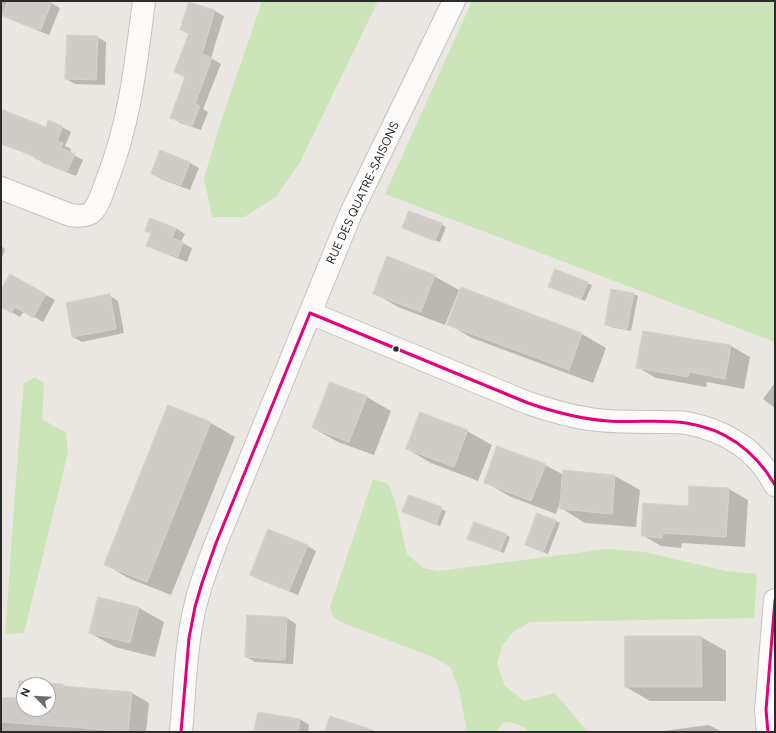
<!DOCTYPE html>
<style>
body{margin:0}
#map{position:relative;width:776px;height:733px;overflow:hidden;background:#eae6e1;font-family:Figtree,sans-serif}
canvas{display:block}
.frame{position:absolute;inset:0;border:2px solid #2b2b2b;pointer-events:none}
.north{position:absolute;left:16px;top:677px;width:40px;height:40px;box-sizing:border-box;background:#fff;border:1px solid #aaa;border-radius:50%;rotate:294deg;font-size:11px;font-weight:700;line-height:16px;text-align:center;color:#2b2b2b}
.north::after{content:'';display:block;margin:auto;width:14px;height:18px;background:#6e6c6b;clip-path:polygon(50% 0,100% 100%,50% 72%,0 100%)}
</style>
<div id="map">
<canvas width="776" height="733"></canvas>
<div class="frame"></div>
<div class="north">N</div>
</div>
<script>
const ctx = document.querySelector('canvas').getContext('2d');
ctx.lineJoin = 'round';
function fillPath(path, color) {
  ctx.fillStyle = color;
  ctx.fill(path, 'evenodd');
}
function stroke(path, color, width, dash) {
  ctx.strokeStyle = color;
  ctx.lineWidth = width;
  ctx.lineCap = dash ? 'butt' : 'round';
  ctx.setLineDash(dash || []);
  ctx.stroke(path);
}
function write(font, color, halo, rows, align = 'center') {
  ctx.font = font + ' Figtree,sans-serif';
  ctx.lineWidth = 3;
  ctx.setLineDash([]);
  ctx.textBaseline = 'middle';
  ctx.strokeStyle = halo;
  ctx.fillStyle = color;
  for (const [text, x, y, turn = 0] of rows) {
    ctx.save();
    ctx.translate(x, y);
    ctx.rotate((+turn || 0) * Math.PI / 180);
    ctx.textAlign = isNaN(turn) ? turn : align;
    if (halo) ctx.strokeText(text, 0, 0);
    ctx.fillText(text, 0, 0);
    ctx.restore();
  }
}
const green = new Path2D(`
 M262,1H378L300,162L276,197L244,217H212L204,178L218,131Z
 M472,1H775V342L385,194Z
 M35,377L44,383L42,419L66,433L68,452L24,633L5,634L18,451L24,383Z
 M373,479L388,484L394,498L407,554L423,568L439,571L607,549L645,552L726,571L757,574L754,618L530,622L513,632L502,646L497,664L505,686L524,701L555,693L588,732H530C522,725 515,722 504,722L496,732H465L466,726L459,690L450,667L435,658L343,623L333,617L330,607Z`);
const shadow = new Path2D(`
 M1,1H48L60,8L49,35L12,20L3,15L1,13Z
 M189,3L215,11L224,16L211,58L221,64L203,109L208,112L201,130L180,123L171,118L186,78L175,72L189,34L181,30Z
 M97,37L106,42L105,85L75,84L66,79Z
 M1,110L46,128L62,127L71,132L65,146L71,149L70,153L83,160L76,176L43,163L35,157L1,144Z
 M161,152L190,163L199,168L190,190L161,179L152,174Z
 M441,224L446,227L440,242L408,230Z
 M176,228L185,234L181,242L192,248L187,262L156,250L147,245L151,234L147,231Z
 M1,246L5,249L1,261Z
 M10,275L55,300L43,322L24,311L20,317L1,306V292Z
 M434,276L459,290L445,325L398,307L374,293Z
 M587,283L592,285L585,301L554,289Z
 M462,289L582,334L606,348L593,383L472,338L448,324Z
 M633,294L638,296L631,331L610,327L606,324Z
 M109,295L118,301L124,333L82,342L73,337Z
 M711,342L731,346L750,357L744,389L707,382L706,387L656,378L637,367Z
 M775,383V408L763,399Z
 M367,397L391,411L374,455L338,442L313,428Z
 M169,406L211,423L235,437L171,595L130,579L106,565Z
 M467,431L492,445L478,481L431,463L407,449Z
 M545,465L564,475V471L615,476L640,490L636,527L585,523L561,508L560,502L556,514L509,496L485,482Z
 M729,489L748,500L745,547L682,543L681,548L661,546L642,535L688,507Z
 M410,496L446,511L440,526L408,514Z
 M556,521L560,523L548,554L530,547Z
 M506,535L510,537L504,553L472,541Z
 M307,546L316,551L298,595L260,580L251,575Z
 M99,598L139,608L164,622L155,657L115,647L90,633Z
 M287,618L296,624L293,664L255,662L246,657Z
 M626,637H701L726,651V701H650L626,687Z
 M20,682L63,685L67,687L132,693L149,703L146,732H1V699L19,698ZM24,685H48V709H24Z
 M258,713L300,719L309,725L308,732H255Z
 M331,718L375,731L376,732H326Z
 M709,725L722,732H663V731Z`);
const building = new Path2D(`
 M8,1H52L41,29H35L2,16Z
 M189,2L215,10L202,54L212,58L195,104L200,106L192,126L170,118L185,77L174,72L189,33L180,30Z
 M67,35L98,36L96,80L65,79Z
 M1,109L46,127L48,120L63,126L57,141L63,143L61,148L75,154L67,172L34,158V156L1,143Z
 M160,150L190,162L181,185L151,174Z
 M409,211L442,223L435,241L402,228Z
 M150,218L176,228L172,238L183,242L178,257L146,246L151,233L145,231Z
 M387,256L435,275L421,312L373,294Z
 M555,269L588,282L581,299L548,287Z
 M10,274L46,294L33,318L15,307L11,313L1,307V290Z
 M461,287L582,333L569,370L447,325Z
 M611,289L634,293L627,329L605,325Z
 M110,294L116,329L72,337L66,303Z
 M643,331L731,345L725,379L689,372L688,377L636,368Z
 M330,382L367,396L349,442L312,428Z
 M168,405L211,422L147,582L104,565Z
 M420,412L468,430L454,467L406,449Z
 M497,446L546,464L531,501L484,483Z
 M563,470L615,475L612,514L560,509Z
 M689,486L729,488L726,537L663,533L662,538L641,536L643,503L688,506Z
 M409,495L442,507L436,525L402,512Z
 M537,513L556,520L543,552L525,545Z
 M474,522L507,534L500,551L467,539Z
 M268,529L308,545L289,591L250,575Z
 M98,597L139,607L130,643L89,633Z
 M247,615L287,617L285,660L245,657Z
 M625,636H701L702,687H625Z
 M19,681L63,684V686L132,692L128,732L71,727L1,722V698L18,697ZM24,685H48V709H24Z
 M258,712L300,719L298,732H254Z
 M330,716L370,729L369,732H325Z`);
const minor = new Path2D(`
 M1,188L70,215C77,216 88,217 93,211C100,203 103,190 107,180C130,123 136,62 144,1
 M310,313L528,403C549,410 568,416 590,419C613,423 639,421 663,422C670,422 679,422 687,423C726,431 757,449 775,485
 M181,732C185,691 185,648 195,607C200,585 208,564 216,543L351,213L454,1
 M768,732L766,710L775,600`);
const bus1 = new Path2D(`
 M181,732L189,638L195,607L202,583L216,543L310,313L528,403C554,412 580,419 608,421C634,423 661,419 686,423C726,429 755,451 775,485
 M768,732L766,710L775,600`);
const markers = [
 [396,349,3.5,"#2b2b2b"]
];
const streetNames = [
 ["RUE DES QUATRE-SAISONS",363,193,-65]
];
fillPath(green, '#cbe5b9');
fillPath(shadow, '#0003');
fillPath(building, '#cfccc8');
stroke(building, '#d5d2cd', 1);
stroke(minor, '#c3c2c2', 24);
stroke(minor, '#fcfbfa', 22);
stroke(bus1, '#e5007d', 3);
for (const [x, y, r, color] of markers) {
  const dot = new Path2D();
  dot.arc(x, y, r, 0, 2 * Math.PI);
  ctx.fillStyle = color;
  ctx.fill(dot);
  stroke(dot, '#fff', 1.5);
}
write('12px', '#2b2b2b', '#fff', streetNames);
</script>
